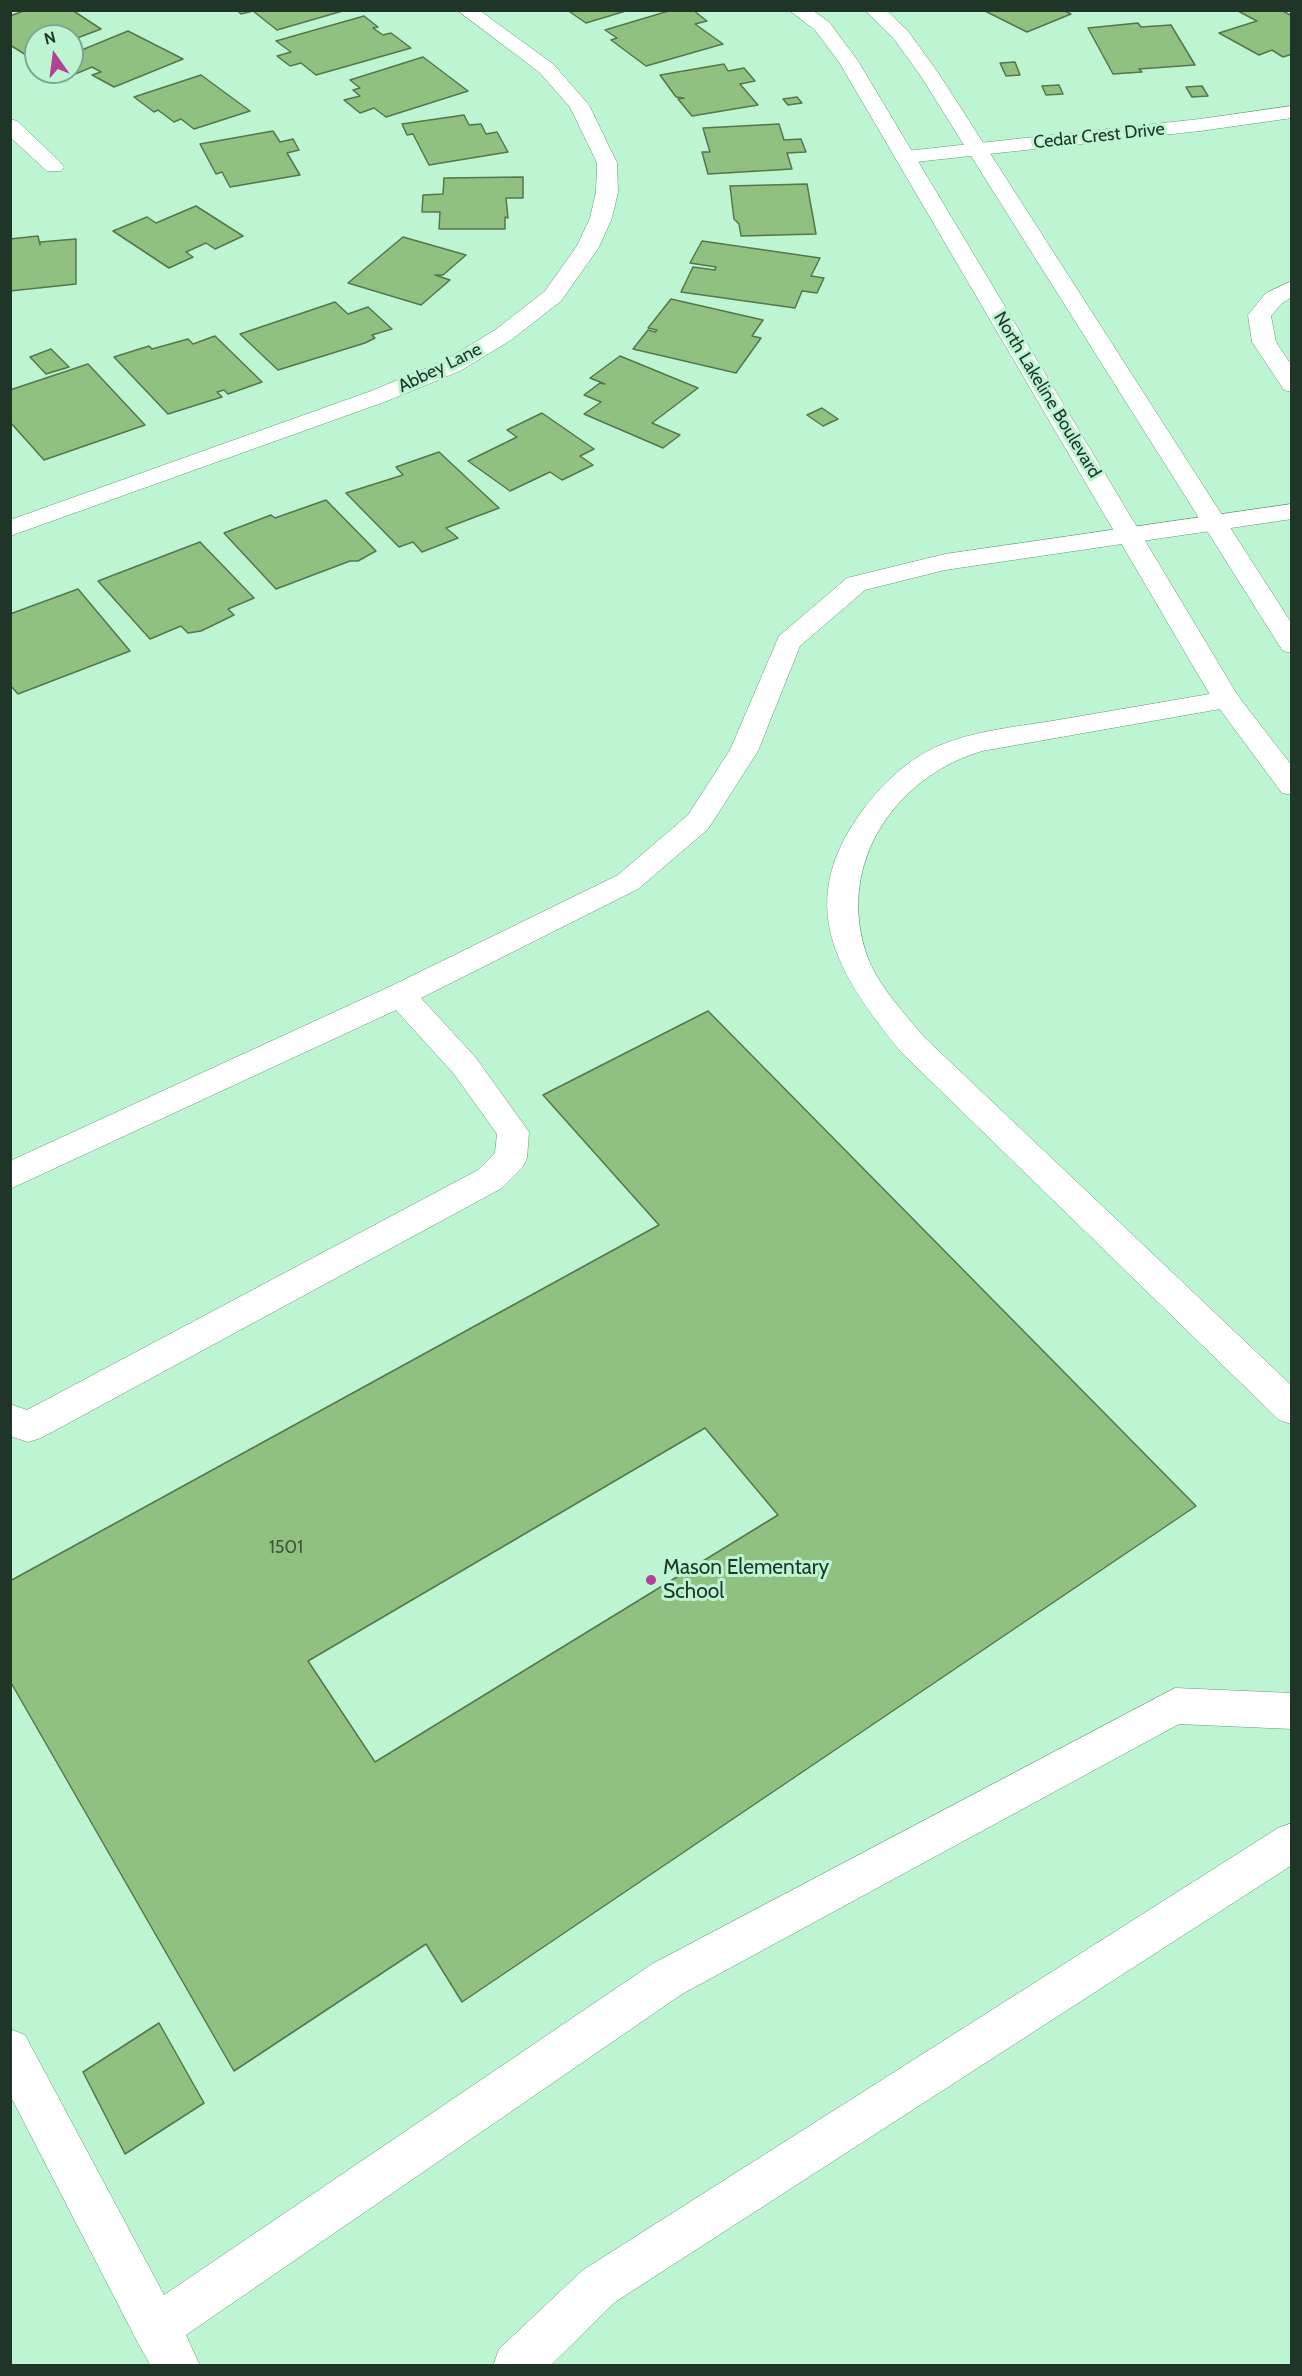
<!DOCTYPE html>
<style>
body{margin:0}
#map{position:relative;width:1302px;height:2376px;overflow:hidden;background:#bdf5d3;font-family:Cabin,sans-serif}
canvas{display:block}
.frame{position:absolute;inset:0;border:12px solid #1e3528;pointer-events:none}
.north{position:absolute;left:24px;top:24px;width:60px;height:60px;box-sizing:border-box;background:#bdf5d3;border:2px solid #7da88f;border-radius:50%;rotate:346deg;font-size:16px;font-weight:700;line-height:24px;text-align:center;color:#1e3528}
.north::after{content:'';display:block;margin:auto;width:21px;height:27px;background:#b34099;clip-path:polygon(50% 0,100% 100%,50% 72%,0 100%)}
</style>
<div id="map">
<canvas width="1302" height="2376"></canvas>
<div class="frame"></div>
<div class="north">N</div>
</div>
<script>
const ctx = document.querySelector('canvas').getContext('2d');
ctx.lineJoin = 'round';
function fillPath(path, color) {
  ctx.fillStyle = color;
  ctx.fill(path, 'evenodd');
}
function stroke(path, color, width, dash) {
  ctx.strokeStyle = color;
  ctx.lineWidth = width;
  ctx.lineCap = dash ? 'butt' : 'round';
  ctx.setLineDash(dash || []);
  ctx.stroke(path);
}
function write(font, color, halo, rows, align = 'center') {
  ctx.font = font + ' Cabin,sans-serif';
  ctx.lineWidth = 6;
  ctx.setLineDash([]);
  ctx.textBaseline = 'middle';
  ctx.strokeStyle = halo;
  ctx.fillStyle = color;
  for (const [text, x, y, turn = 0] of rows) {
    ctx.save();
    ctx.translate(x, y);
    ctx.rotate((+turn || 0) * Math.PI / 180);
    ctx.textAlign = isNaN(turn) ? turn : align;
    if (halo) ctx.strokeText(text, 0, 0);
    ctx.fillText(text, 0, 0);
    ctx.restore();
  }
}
const building = new Path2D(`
 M26,10H72L101,29L72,40V36H36V52L26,55L10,45V16Z
 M237,10H346L277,30L253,11L241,14Z
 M567,10H629L586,23Z
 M672,10H693L707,21L695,24L723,44L646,66L611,40L617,38L605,30Z
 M983,10H1063L1071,14L1027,32Z
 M1236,10H1281L1292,16V54L1283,57L1272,50L1259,55L1219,33L1257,21Z
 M364,16L378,27L373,28L383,35L391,33L411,48L316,75L301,63L290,66L277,56L291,52L276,41Z
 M1138,23L1141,27L1171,25L1195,65L1139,69L1142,72L1113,74L1088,28Z
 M128,31L183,59L114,87L92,75L101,72L92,67L68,77L58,72H72V54Z
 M423,57L468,91L386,117L374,108L360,113L344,100L360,96L353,90L360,88L350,80Z
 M1015,62L1020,75L1006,76L1000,63Z
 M724,64L728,71L744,68L755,81L740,84L758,105L692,116L678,99L684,98L676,97L660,75Z
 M201,75L250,111L194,129L181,119L174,122L158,110L154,112L134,97Z
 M1059,85L1063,94L1046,95L1042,86Z
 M1202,86L1208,96L1192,97L1186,87Z
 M797,97L802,103L788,105L783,99Z
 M464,115L469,125L481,124L486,134L497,132L508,152L429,165L413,134L407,135L402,124Z
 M779,124L784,140L801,139L806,152L787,153L792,169L708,174L702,152H710L703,128Z
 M273,131L280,142L293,139L299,150L287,153L300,175L230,187L222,172L216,174L200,144Z
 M523,177V198H506L508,218L505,217V229H439L440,212H422L423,195L443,194L444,178Z
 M807,184L816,234L741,236L739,224L734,219L730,186Z
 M196,206L243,236L215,249L206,243L186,252L193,257L169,268L113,231L147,217L156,223Z
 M38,236L40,245V242L76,239V284L10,291V239Z
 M403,237L466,255L443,275H435L450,280L421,305L348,283Z
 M702,241L820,258L811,276L824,278L817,293L802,291L795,308L681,292L693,267L715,270L716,267L690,263Z
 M671,299L763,320L752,336L761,338L736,373L633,349L648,330L655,332L657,330L648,328Z
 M335,302L348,314L368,307L392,329L372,335L375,338L365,343L278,370L240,334Z
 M215,336L262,382L228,394L224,390L217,392L222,397L168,414L114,357L149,346L152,349L188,339L193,344Z
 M51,349L69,367L46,374L30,357Z
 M620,356L698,388L652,423L680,435L663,448L584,414L601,402L584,395L600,383L605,384L590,378Z
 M88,364L145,425L44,460L10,422V390Z
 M822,408L838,419L823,426L807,415Z
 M542,413L594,449L580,456L593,465L562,480L550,472L510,491L468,461L517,437L507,430Z
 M439,452L499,508L446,528L458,538L422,552L413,542L399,547L346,493L403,475L396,467Z
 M326,500L376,551L358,561H350L276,589L224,533L271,515L275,518Z
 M200,542L254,598L228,609L234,615L201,631L188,633L181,626L150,639L98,581Z
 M78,589L130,651L18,694L10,685V614Z
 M708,1011L1196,1506L462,2002L426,1944L234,2071L10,1681V1581L659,1225L543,1095ZM705,1428L778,1515L375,1762L308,1661Z
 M159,2023L204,2103L125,2154L83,2072Z`);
const minor = new Path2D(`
 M457,10H479L553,64L589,105L617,163L618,192L612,218L599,247L561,301L511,340L460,371L387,401L10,536V520L371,391L444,361L495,330L545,291L577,246L590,218L596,192L597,163L570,107L539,72Z
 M1292,106V118L1200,131L906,163L899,161L896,157L899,153L906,151L1200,119Z
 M10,119L17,121L61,163L64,167L61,171H47L10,137Z
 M1292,281V297L1282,303L1271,316L1276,342L1292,366V392L1284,390L1252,342L1248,315L1266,293Z
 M1292,504V519L945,570L865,590L800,646L758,751L708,829L638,889L421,998L476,1058L529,1132L527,1158L523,1167L502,1188L41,1438L28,1442L10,1436V1404L27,1410L478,1170L495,1153L497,1134L454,1074L396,1010L10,1189V1161L389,987L618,875L688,815L730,750L779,636L847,578L945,554Z
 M1227,691L1237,694L1241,700L1237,706L982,751C891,778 832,871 870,963C882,990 905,1014 924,1037L1292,1386V1424L1279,1420L902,1053C836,972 792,903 865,807C884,782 909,759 938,746C974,731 1014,727 1052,721C1111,711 1169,701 1227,691Z
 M1175,1688L1292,1693V1729L1179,1724L682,1994L186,2335L200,2366H151L139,2345L10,2095V2029L25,2035L164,2295L652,1964Z
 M1292,1823V1865L615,2302L550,2366H493L499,2349L583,2270L1278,1828Z`);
const major = new Path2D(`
 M789,10H812L829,22L858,61L1238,696L1292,766V795L1282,793L1213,700L839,62L815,30Z
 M865,10H886L908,31L939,74L1292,624V653L1283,651L1279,645L920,75L894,39Z`);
const markers = [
 [651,1580,6,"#b34099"]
];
const farStreetnames = [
 ["Cedar Crest Drive",1099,136,-6],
 ["Abbey Lane",440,368,-26],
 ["North Lakeline Boulevard",1047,395,59]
];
const numberNames = [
 ["1501",286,1548]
];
const poiNames = [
 ["Mason Elementary",663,1568],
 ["School",663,1592]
];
fillPath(building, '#91c180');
stroke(building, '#56764b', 1.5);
stroke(minor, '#649a7a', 1);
stroke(major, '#649a7a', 1);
fillPath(minor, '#fff');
fillPath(major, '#fff');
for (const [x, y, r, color] of markers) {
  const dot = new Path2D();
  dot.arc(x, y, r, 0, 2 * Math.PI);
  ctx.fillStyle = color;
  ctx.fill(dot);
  stroke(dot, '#bdf5d3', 2);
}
write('18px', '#1e3528', '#bdf5d3', farStreetnames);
write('18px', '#3b583e', null, numberNames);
write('21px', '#1e3528', '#bdf5d3', poiNames, 'left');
</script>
